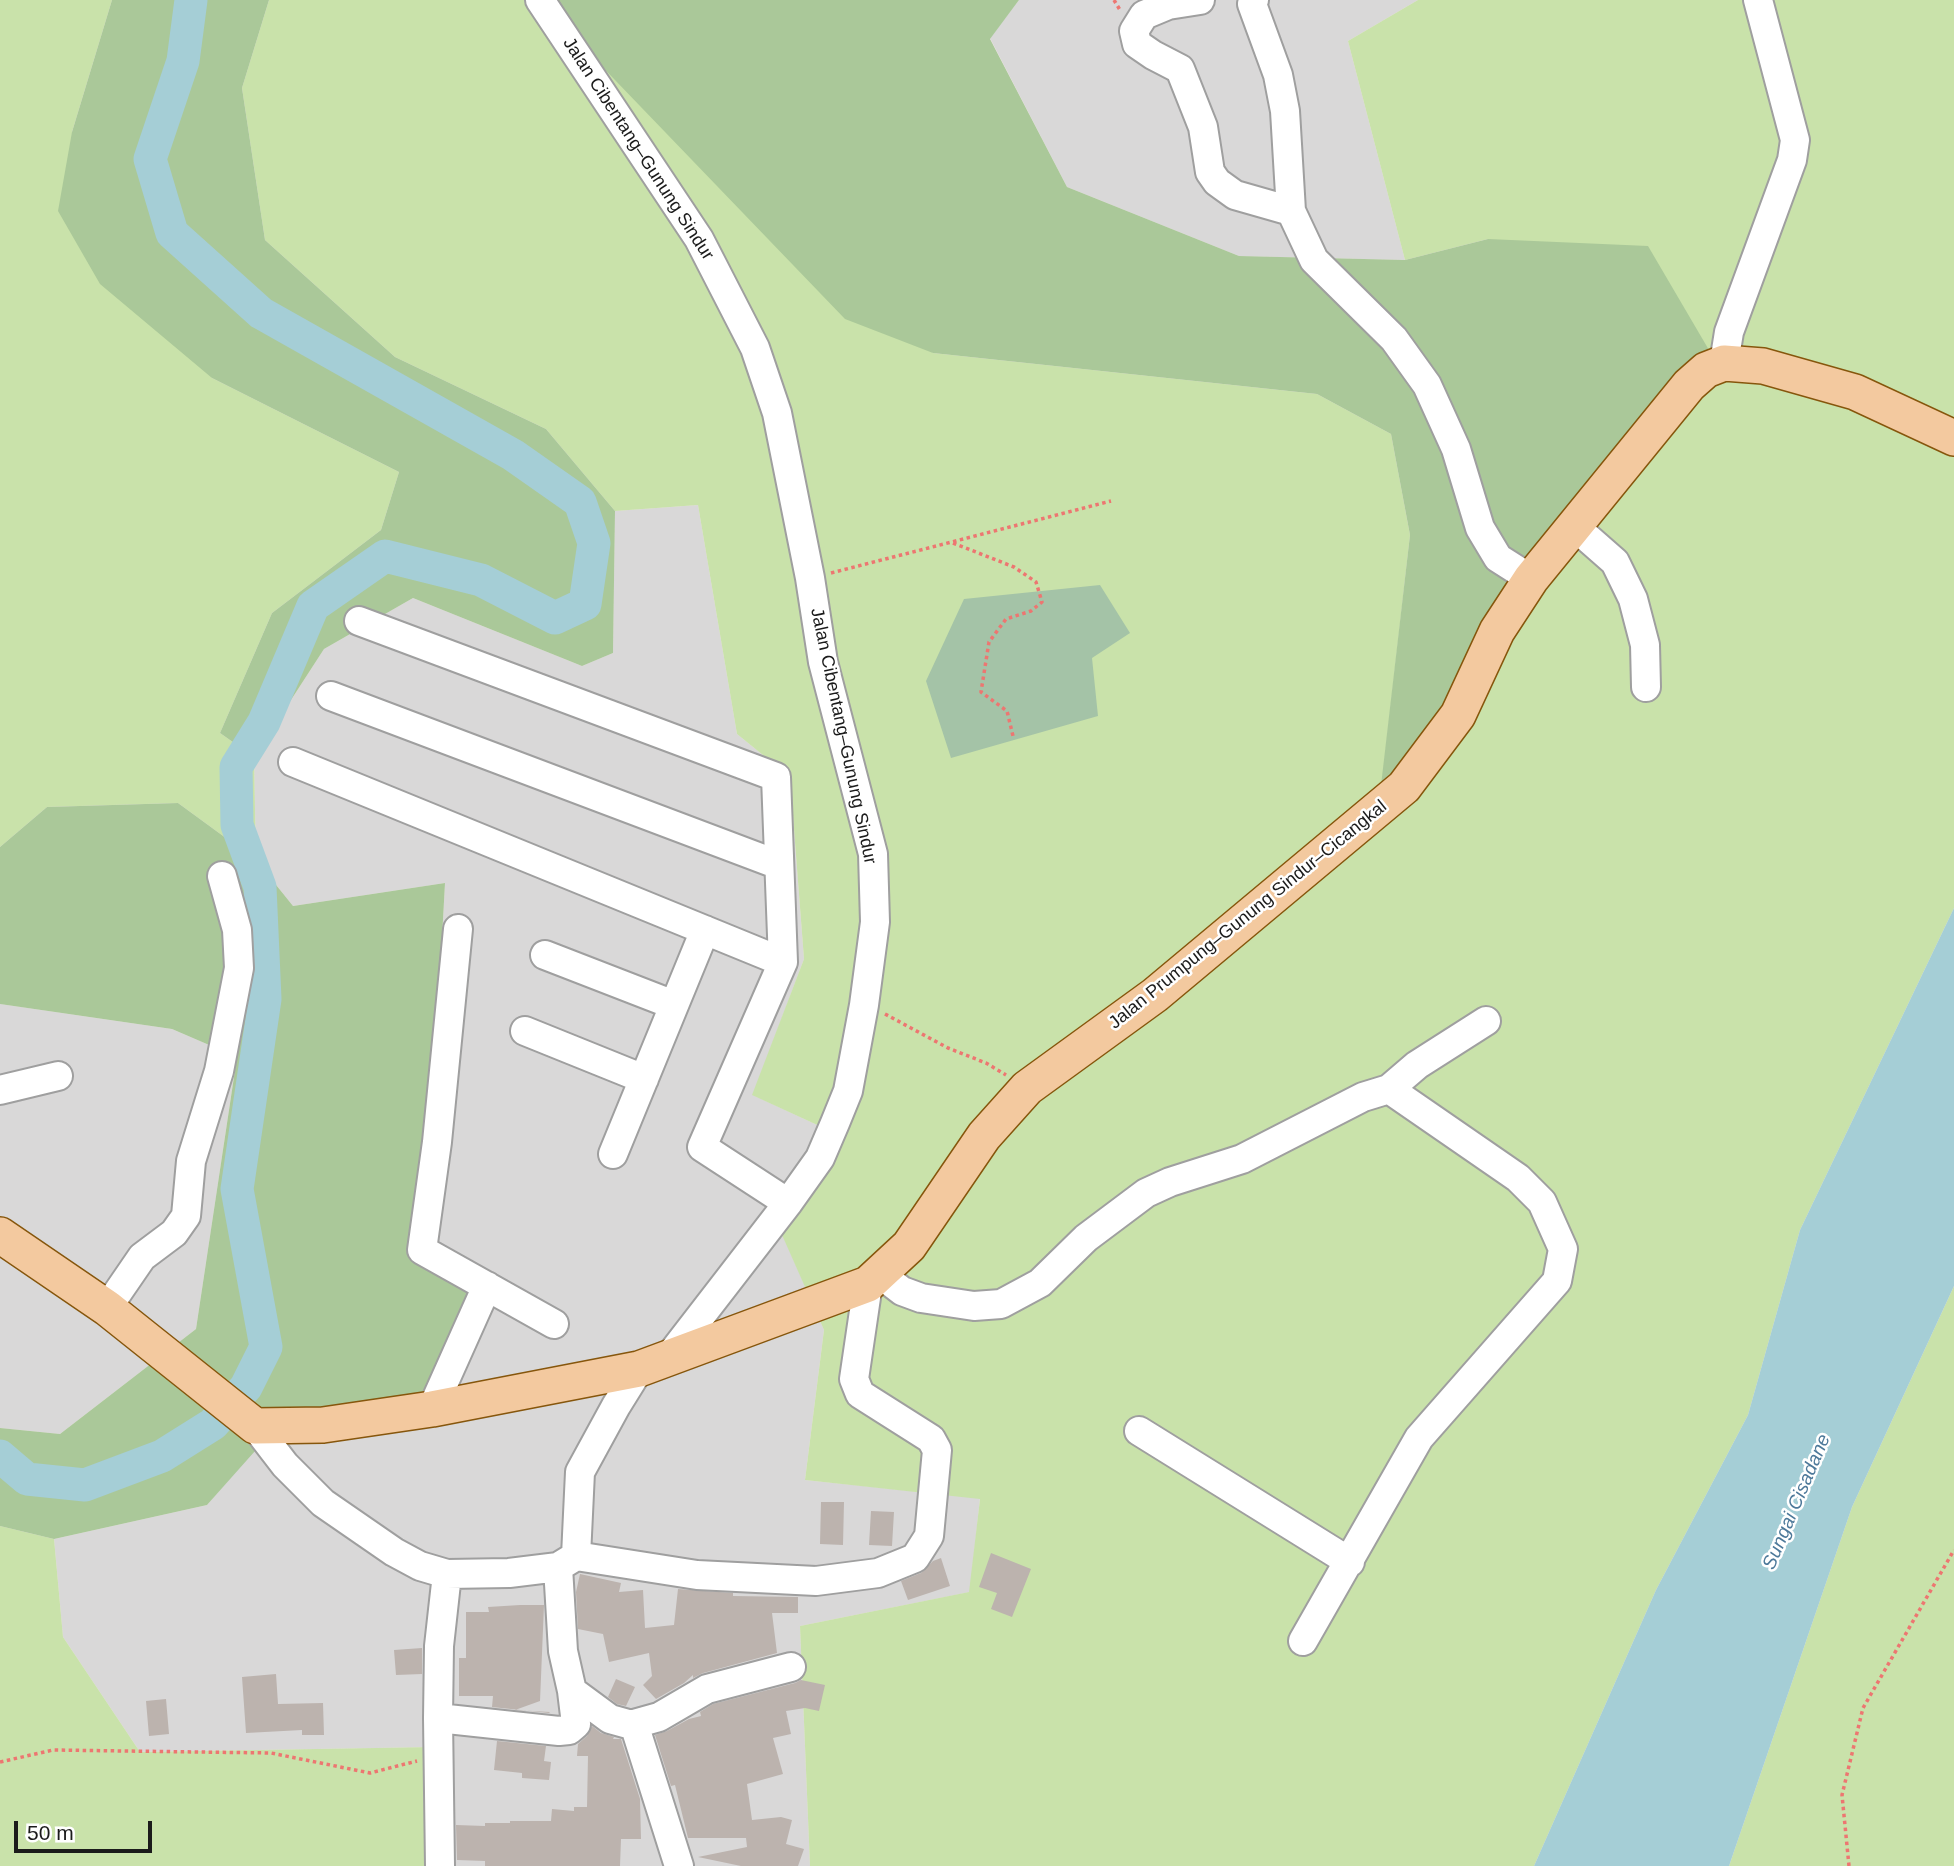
<!DOCTYPE html>
<meta charset="utf-8">
<style>
body{margin:0}
#map{position:relative;width:1954px;height:1866px;overflow:hidden;background:#ece7e1;font-family:Arial,sans-serif}
canvas{display:block}
.scale{position:absolute;left:14px;top:1821px;width:138px;height:32px;box-sizing:border-box;border:4px solid #1b1b1b;border-top:0;padding-left:9px;font-size:21px;line-height:24px;white-space:nowrap;color:#1b1b1b;-webkit-text-stroke:5px #fff;paint-order:stroke}
</style>
<div id="map">
<canvas width="1954" height="1866"></canvas>
<div class="scale">50 m</div>
</div>
<script>
const ctx = document.querySelector('canvas').getContext('2d');
ctx.lineJoin = 'round';
function fillPath(path, color) {
  ctx.fillStyle = color;
  ctx.fill(path, 'evenodd');
}
function stroke(path, color, width, dash) {
  ctx.strokeStyle = color;
  ctx.lineWidth = width;
  ctx.lineCap = dash ? 'butt' : 'round';
  ctx.setLineDash(dash || []);
  ctx.stroke(path);
}
function write(font, color, halo, rows, align = 'center') {
  ctx.font = font + ' Arial,sans-serif';
  ctx.lineWidth = 5;
  ctx.setLineDash([]);
  ctx.textBaseline = 'middle';
  ctx.strokeStyle = halo;
  ctx.fillStyle = color;
  for (const [text, x, y, turn = 0] of rows) {
    ctx.save();
    ctx.translate(x, y);
    ctx.rotate((+turn || 0) * Math.PI / 180);
    ctx.textAlign = isNaN(turn) ? turn : align;
    if (halo) ctx.strokeText(text, 0, 0);
    ctx.fillText(text, 0, 0);
    ctx.restore();
  }
}
const residential = new Path2D(`
 M1019,0H1418L1348,41L1405,260L1239,256L1067,187L990,38Z
 M698,505L737,734L790,777L804,959L753,1095L826,1129L776,1219L824,1330L805,1480L980,1498L970,1592L800,1626L810,1866H434V1747L140,1752L63,1637L54,1539L207,1505L425,1249L445,883L293,906L256,860L254,757L324,649L413,598L582,666L613,653L615,511Z
 M0,1004L172,1029L237,1057L196,1329L60,1434L0,1428Z`);
const grass = new Path2D(`
 M0,0H112L72,132L212,378L399,472L381,530L272,613L220,733L254,757L256,860L178,803L47,807L0,847Z
 M269,0H538L933,353L1317,394L1391,434L1410,535L1381,792L1488,239L1405,260L1348,41L1418,0H1954V908L1800,1230L1748,1415L1656,1590L1534,1866H810L800,1626L969,1592L980,1499L805,1480L824,1330L775,1219L826,1129L752,1095L804,959L790,777L737,734L698,505L615,511L546,429L395,357L265,240L242,88Z
 M1954,1286V1866H1729L1852,1507Z
 M0,1526L54,1539L63,1637L140,1752L434,1747V1866H0Z`);
const forest = new Path2D(`
 M112,0H269L242,88L265,240L395,357L546,429L615,511L613,653L582,666L413,598L324,649L254,757L220,733L272,613L381,530L399,472L212,378L100,284L58,211L72,132Z
 M538,0H1019L990,39L1067,187L1239,256L1405,260L1488,239L1648,246L1716,362L1380,794L1410,535L1391,434L1317,394L933,353L845,319Z
 M178,803L256,860L293,906L445,883L425,1249L471,1283L447,1386L271,1433L207,1505L54,1539L0,1526V1428L60,1434L196,1329L237,1057L172,1029L0,1004V847L47,807Z`);
const cemetery = new Path2D(`
 M1100,585L1130,633L1092,658L1098,716L951,758L926,681L964,599Z`);
const water = new Path2D(`
 M1954,908V1286L1852,1507L1729,1866H1534L1656,1590L1748,1415L1800,1230Z`);
const river = new Path2D(`
 M0,1456L27,1479L85,1485L162,1456L213,1424L246,1387L266,1347L237,1189L265,999L260,887L237,825L236,767L264,722L313,606L385,556L481,580L555,618L585,604L594,543L580,502L513,455L261,313L172,233L150,159L183,61L191,0`);
const building = new Path2D(`
 M821,1502H844L843,1545L820,1544Z
 M871,1511L894,1512L892,1546L869,1545Z
 M991,1553L1031,1569L1012,1617L991,1609L997,1593L979,1587Z
 M941,1558L950,1586L908,1600L901,1581L921,1573L933,1561Z
 M580,1574L621,1583L619,1592L643,1590L645,1628L674,1625L678,1589L733,1593V1596L798,1597V1613H772L777,1653L703,1673L693,1678V1675L684,1683L656,1699L643,1685L652,1676L649,1653L609,1662L603,1634L578,1629L576,1592Z
 M520,1605H544L540,1701L515,1710L550,1712L549,1713L492,1707L493,1696H459V1658H466V1612H489L488,1607Z
 M422,1648V1674L396,1675L394,1650Z
 M276,1674L278,1704L323,1703L324,1735H302V1730L246,1733L242,1677Z
 M616,1679L635,1687L626,1706L617,1704L608,1697Z
 M801,1680L825,1685L819,1711L805,1708L786,1711L791,1734L773,1738L783,1774L747,1784L752,1820L781,1817L792,1820L786,1844L804,1849L798,1866H741L698,1857L747,1847L746,1838H688L675,1785L671,1786L655,1735L667,1731L689,1719L701,1716L700,1712L713,1704L795,1683Z
 M166,1699L169,1734L149,1736L146,1701Z
 M592,1726L601,1733L614,1737L613,1739H621L640,1799L641,1839H621L620,1866H485V1861L457,1860L456,1825L485,1826V1823H510V1821H551L552,1809L574,1811V1807H587L588,1756H577L578,1744L587,1736Z
 M497,1741L546,1746L544,1761L551,1762L549,1780L522,1778V1773L494,1770Z`);
const path = new Path2D(`
 M1114,0L1120,10
 M953,543L1014,567L1036,582L1042,602L1031,611L1006,619L989,642L981,692L1007,711L1013,736
 M831,573L1111,501
 M885,1014L948,1048L986,1063L1006,1075
 M0,1762L53,1750L271,1753L370,1773L417,1761
 M1849,1866L1842,1795L1863,1708L1954,1550`);
const minor = new Path2D(`
 M540,0L699,239L755,348L777,413L810,578L823,662L873,854L875,922L864,1005L848,1091L835,1123L820,1158L788,1203L669,1357
 M1200,0L1168,5L1144,15L1134,31L1137,44L1153,55L1180,69L1203,127L1210,172L1217,182L1235,195L1291,211
 M1254,0L1252,4L1278,75L1285,111L1291,211L1314,260L1394,339L1427,385L1456,449L1480,528L1498,558L1531,579
 M1724,363L1729,332L1792,160L1795,140L1758,0
 M1574,526L1615,562L1633,599L1645,645L1646,687
 M359,621L776,777L783,962
 M331,696L779,865
 M293,762L783,962L702,1147L788,1203
 M458,929L437,1142L422,1250L554,1324
 M545,955L674,1005
 M525,1031L644,1079
 M0,1090L58,1076
 M613,1154L705,930
 M880,1274L902,1291L921,1298L974,1306L1001,1304L1040,1283L1086,1238L1146,1193L1170,1182L1242,1159L1363,1097L1389,1089L1417,1065L1486,1021
 M107,1308L142,1257L174,1233L186,1216L191,1161L219,1071L239,968L237,930L222,876
 M432,1409L487,1286
 M255,1426L285,1465L323,1503L394,1552L420,1566L447,1574L509,1573L558,1567L576,1556L580,1472L616,1406L639,1369
 M1139,1431L1350,1562
 M576,1556L697,1575L816,1581L878,1573L915,1558L929,1536L937,1450L931,1439L860,1394L854,1379L868,1284
 M1303,1641L1419,1438L1557,1281L1563,1249L1542,1202L1518,1178L1389,1089
 M572,1691L610,1719L628,1724H634L659,1717L707,1689L791,1667
 M438,1718L559,1731L569,1730L576,1724L572,1691L563,1651L558,1567
 M634,1724L679,1866
 M440,1866L438,1718L439,1646L447,1574`);
const major = new Path2D(`
 M0,1235L107,1308L255,1426L323,1425L432,1409L639,1369L868,1284L909,1246L984,1136L1027,1088L1155,995L1404,787L1458,715L1497,631L1531,579L1689,385L1706,370L1724,363L1763,366L1855,392L1954,438`);
const streetNames = [
 ["Jalan Cibentang–Gunung Sindur",638,149,57],
 ["Jalan Cibentang–Gunung Sindur",843,736,78],
 ["Jalan Prumpung–Gunung Sindur–Cicangkal",1248,915,-39]
];
const waterNames = [
 ["Sungai Cisadane",1797,1502,-67]
];
fillPath(residential, '#d9d8d8');
fillPath(grass, '#c9e2aa');
fillPath(forest, '#aac899');
fillPath(cemetery, '#a4c3a7');
fillPath(water, '#a5ced6');
stroke(river, '#a5ced6', 33);
fillPath(building, '#bcb3ae');
stroke(minor, '#9f9f9f', 32);
stroke(major, '#86560c', 38);
stroke(path, '#ed7671', 3.5, [3.5, 3.5]);
stroke(minor, '#fff', 28);
stroke(major, '#f3c99f', 35);
write('18px', '#1b1b1b', '#fff', streetNames);
write('italic 19px', '#4d799a', '#fff', waterNames);
</script>
